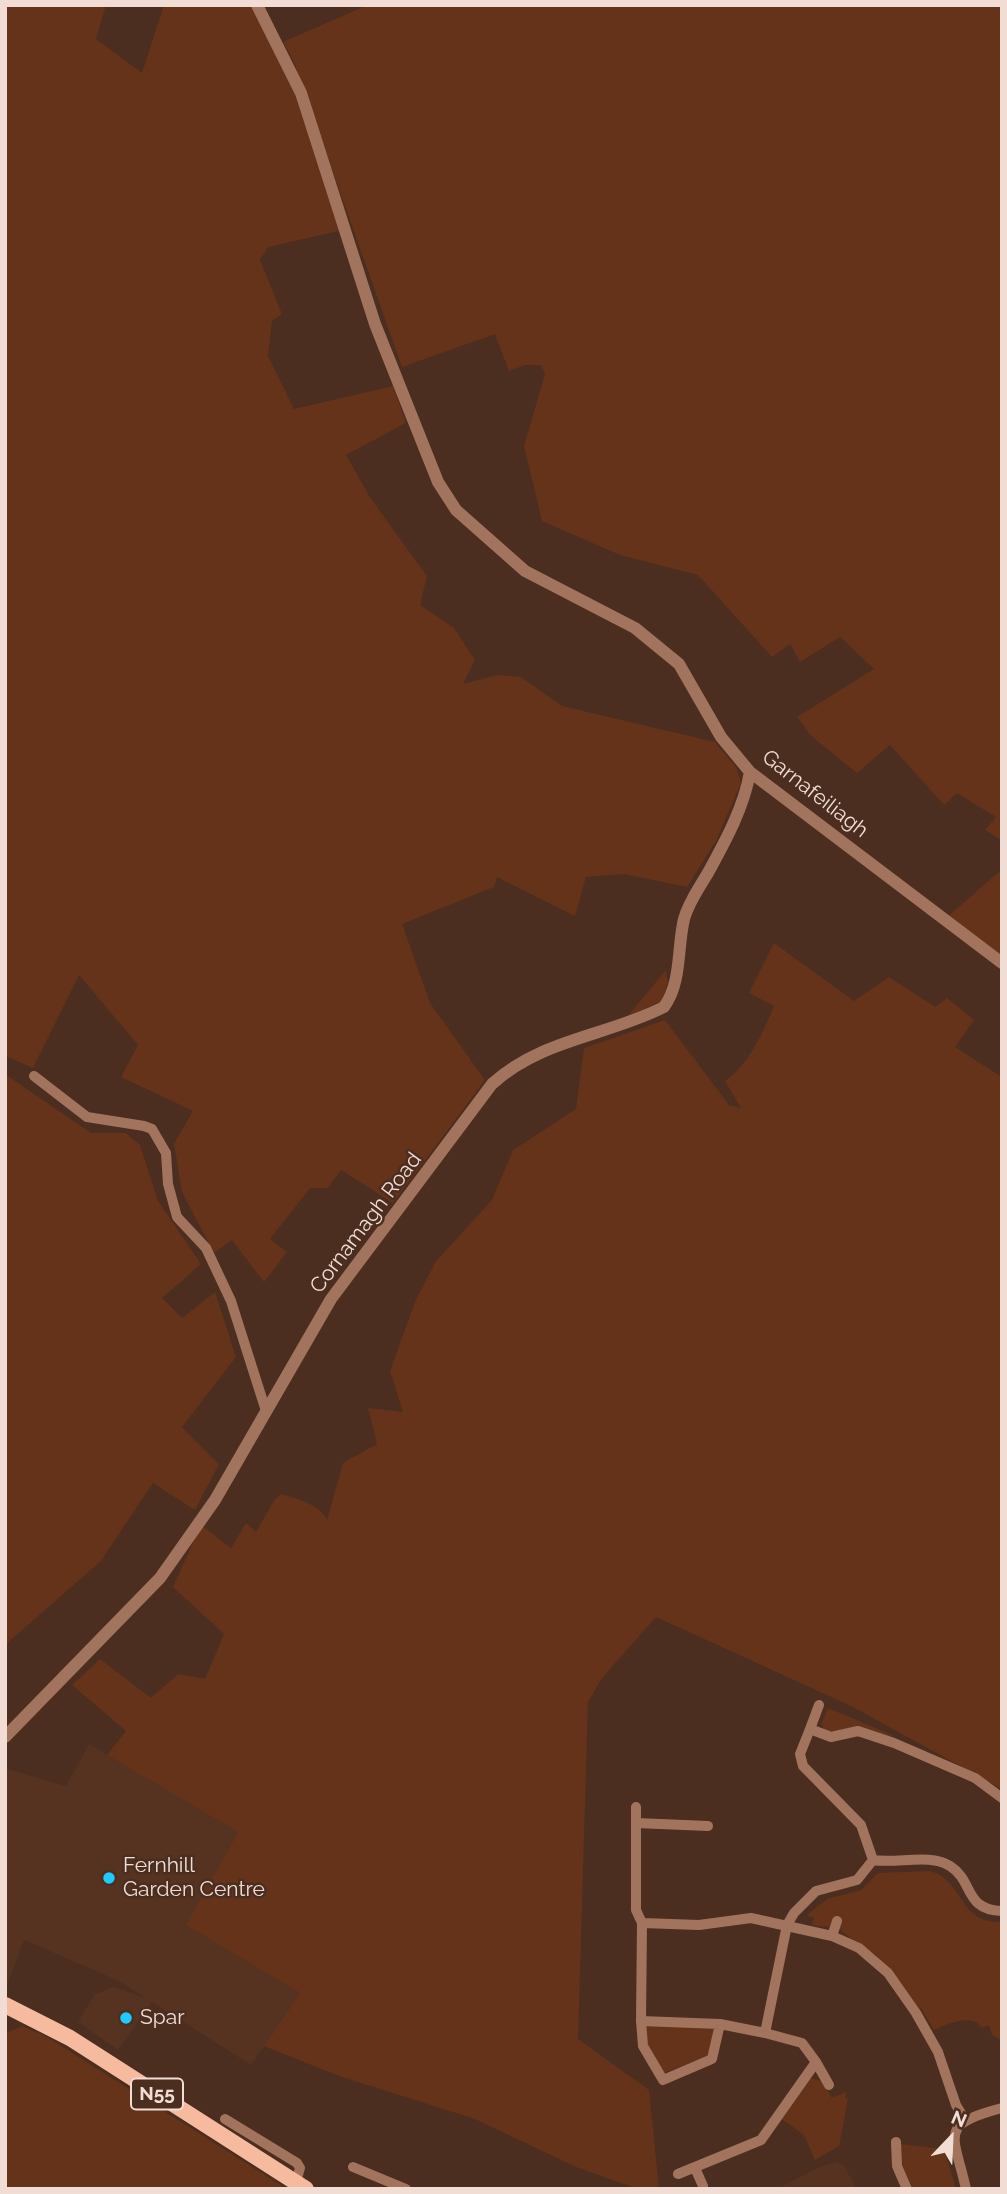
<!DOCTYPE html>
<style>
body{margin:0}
#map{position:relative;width:1007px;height:2194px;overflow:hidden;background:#4b2e20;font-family:Raleway,sans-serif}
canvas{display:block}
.frame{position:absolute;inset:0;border:7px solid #f1ddd4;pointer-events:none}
.north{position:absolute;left:916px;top:2103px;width:70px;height:70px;-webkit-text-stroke:5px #4b2e20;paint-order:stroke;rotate:23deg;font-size:19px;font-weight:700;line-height:28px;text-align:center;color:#f1ddd4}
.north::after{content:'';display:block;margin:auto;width:24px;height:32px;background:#f1ddd4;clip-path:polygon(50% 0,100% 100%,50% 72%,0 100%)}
</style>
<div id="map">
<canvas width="1007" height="2194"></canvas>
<div class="frame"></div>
<div class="north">N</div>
</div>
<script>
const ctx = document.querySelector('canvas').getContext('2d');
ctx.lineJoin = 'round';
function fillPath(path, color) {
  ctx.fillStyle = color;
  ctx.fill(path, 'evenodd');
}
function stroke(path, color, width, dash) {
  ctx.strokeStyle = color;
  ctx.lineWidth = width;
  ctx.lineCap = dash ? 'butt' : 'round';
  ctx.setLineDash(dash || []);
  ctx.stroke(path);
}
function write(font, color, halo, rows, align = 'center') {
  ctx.font = font + ' Raleway,sans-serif';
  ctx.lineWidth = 5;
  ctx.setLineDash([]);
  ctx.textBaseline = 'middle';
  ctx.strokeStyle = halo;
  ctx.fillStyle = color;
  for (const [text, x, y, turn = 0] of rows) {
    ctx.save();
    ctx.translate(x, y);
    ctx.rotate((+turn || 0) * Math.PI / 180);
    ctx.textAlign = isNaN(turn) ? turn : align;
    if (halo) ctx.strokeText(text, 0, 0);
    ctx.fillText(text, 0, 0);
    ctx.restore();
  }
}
const built = new Path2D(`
 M89,1744L238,1832L187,1924L300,1993L251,2065L152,2002L118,2050L78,2022L95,1994L114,1987L147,1999L119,1981L24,1940L5,1990V1768L66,1786Z
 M837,2162L844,2166L857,2189H777L819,2167Z`);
const green = new Path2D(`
 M5,5H106L96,39L142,73L164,5H250L289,75L339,231L268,247L260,260L282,314L272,321L268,356L294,409L393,386L406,423L346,455L371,499L427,576L420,605L454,628L475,660L463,684L497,675L521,677L562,706L715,742L736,767L741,783L716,841L687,887L624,874L586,877L575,916L497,877L494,887L402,924L430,1003L485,1080L393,1203L341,1170L328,1188H310L270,1239L287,1252L264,1282L232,1240L214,1253L182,1192L174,1144L193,1111L121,1077L138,1045L79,975L33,1068L5,1056Z
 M391,5H1002V841L985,830L996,817L957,793L944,805L890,745L857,773L811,736L797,717L874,669L840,637L800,662L790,644L772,657L698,575L620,555L542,521L524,446L545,374L541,365H525L509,371L495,334L402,367L294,62L283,42L363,7Z
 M1002,869V959L945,919Z
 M774,943L854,1001L889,977L935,1007L947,998L974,1020L955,1047L1002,1077V1789L851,1706L656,1617L602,1678L588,1702L578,2039L649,2090L659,2189H638L576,2167L475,2119L339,2076L264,2046L300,1993L186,1925L238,1832L107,1755L126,1731L72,1685L100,1659L151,1698L178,1674L205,1679L224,1634L173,1587L201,1525L231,1548L246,1523L256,1532L275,1499L281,1494C299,1499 319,1504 327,1520L343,1463L377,1444L368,1408L403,1412L390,1371L415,1302L436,1261L492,1200L513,1150L576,1109L584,1048L665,1020L729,1105L741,1108L725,1081C750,1063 762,1034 774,1006L749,993Z
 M666,970L668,983L662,1001L627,1017Z
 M5,1074L91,1133H126L140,1145L158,1201L201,1264L162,1298L182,1318L215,1292L236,1357L182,1427L219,1464L195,1510L153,1483L101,1561L5,1645Z
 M828,1708L894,1736L825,1731L821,1724Z
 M930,1871C966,1881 956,1923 1002,1922V2041L992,2035L989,2025L982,2028C973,2013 948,2023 934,2030L921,2008L919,2009C906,1990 895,1972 878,1957C860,1941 845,1940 833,1919L829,1927L812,1925L814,1918L807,1915L827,1899L861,1890L878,1873Z
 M647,2025L714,2028L710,2055L664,2073L645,2042Z
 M22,2026L47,2037L287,2189H5V2034Z
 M811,2078L822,2081L832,2098L846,2092L845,2098L848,2099L839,2146L815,2160L804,2135L782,2119Z
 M899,2144L944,2149L956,2189H913L898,2155Z`);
const minor = new Path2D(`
 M34,1076L87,1117L144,1126L152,1129L166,1153L168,1184L177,1217L206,1248L231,1301L266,1411
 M810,1729L819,1705
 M1002,1798L975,1778L894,1743L858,1731L831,1737L810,1729L800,1754L803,1766L861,1825L873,1860C897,1864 930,1853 950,1866C974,1881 964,1910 1002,1911
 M636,1807V1910L642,1923
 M636,1823L708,1826
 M832,1936L837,1921
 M641,2021L642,1923L699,1925L751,1918L832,1936L859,1948L888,1973L916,2013L938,2052L956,2105L965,2120
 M720,2024L641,2021L643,2046L663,2080L712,2059L720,2024L765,2033
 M816,2062L829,2085
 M225,2119L297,2163L300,2168L296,2182
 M896,2142L897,2166L907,2189
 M353,2167L406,2189
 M695,2168L703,2186
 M678,2174L761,2140L816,2062L802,2043L765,2033L787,1925L794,1913L816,1891L857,1880L873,1860
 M966,2189C954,2134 937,2125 1002,2108`);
const tertiary = new Path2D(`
 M257,5L301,93L375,324L438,482L456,510L525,571L635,628L679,664L721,737L750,772L1002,963
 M5,1737L160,1578L215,1500L331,1299L492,1084C541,1039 607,1036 664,1007C682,982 677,948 684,919C689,901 700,887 709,871C726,840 744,807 750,772`);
const primary = new Path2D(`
 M5,2005L70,2038L306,2189`);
const markers = [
 [109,1878,7,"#22c9fe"],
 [126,2018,7,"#22c9fe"]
];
const shields = [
 [157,2094,52]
];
const shieldNames = [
 ["N55",157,2094]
];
const streetNames = [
 ["Garnafeiliagh",815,794,38],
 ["Cornamagh Road",366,1223,-53]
];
const poiNames = [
 ["Fernhill",123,1866],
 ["Garden Centre",123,1890],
 ["Spar",140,2018]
];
fillPath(built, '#563321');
fillPath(green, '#64331a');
stroke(minor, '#a3745d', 10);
stroke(tertiary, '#a3745d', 12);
stroke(primary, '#f6bb9f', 16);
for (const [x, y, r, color] of markers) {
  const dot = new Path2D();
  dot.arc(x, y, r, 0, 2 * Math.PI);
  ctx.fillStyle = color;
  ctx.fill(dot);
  stroke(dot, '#4b2e20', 2.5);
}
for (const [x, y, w] of shields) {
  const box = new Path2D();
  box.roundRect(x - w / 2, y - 15.5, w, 31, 5);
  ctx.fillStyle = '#4b2e20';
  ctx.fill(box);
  stroke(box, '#f1ddd4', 2);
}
write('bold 19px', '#f1ddd4', null, shieldNames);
write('21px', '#f1ddd4', '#4b2e20', streetNames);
write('21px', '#f1ddd4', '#4b2e20', poiNames, 'left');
</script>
